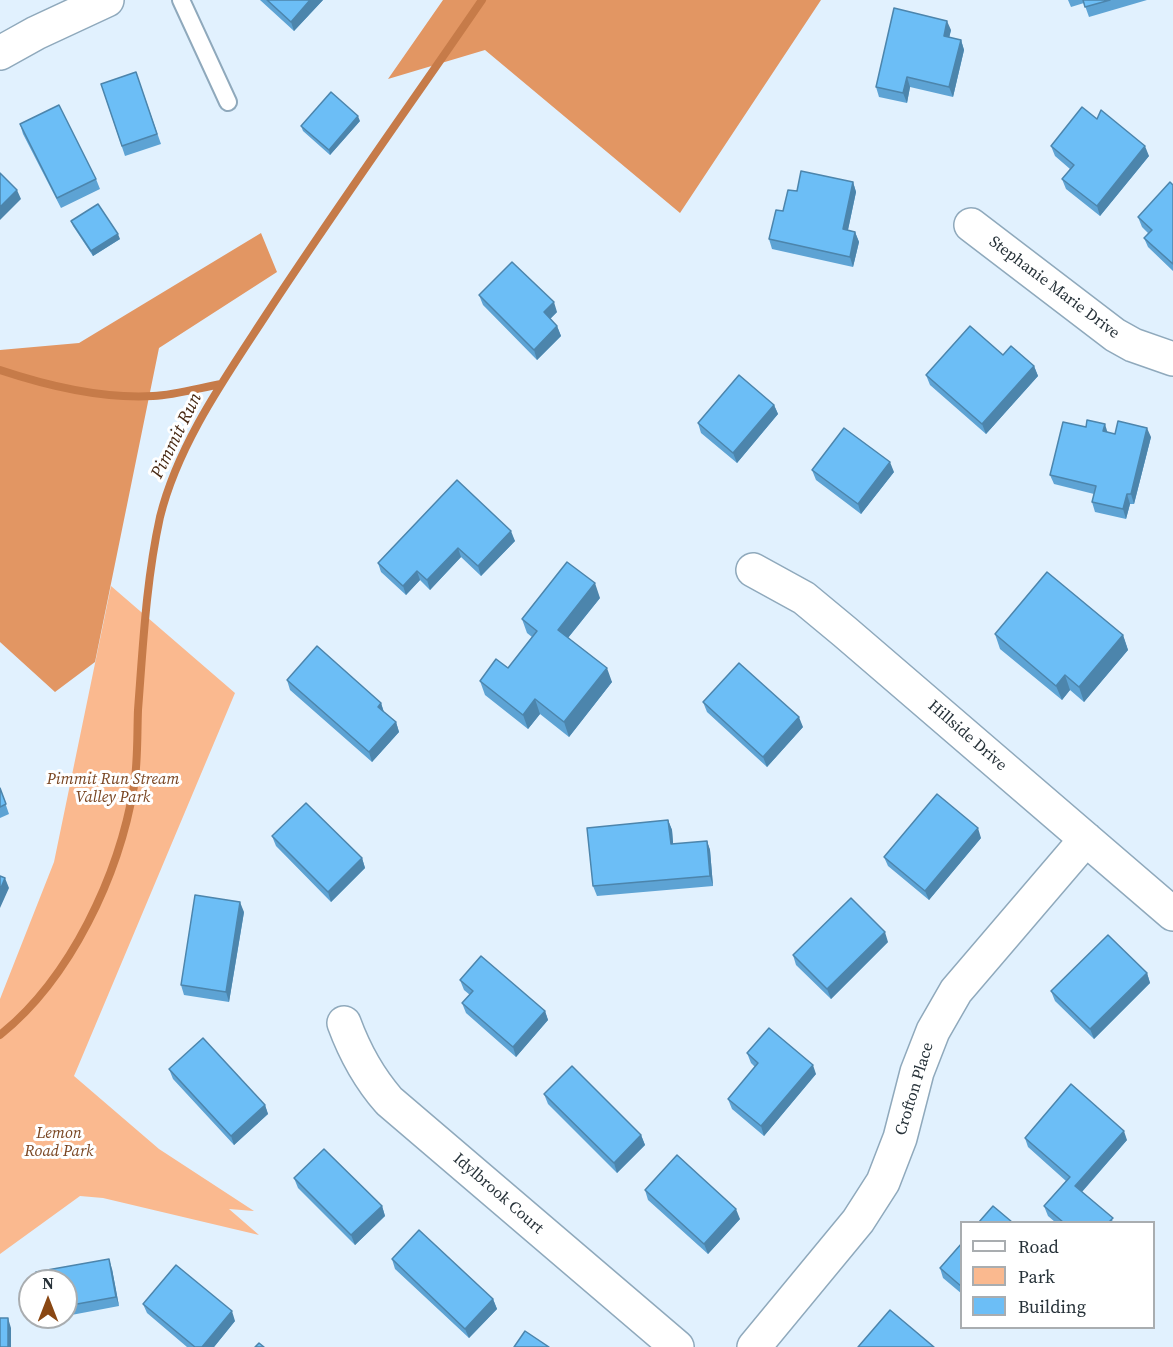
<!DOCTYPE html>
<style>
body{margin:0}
#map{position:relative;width:1173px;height:1347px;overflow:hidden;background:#e1f1fe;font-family:"Source Serif 4",serif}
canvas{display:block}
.legend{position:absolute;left:960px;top:1221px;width:195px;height:108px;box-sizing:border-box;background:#fff;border:2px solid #a9adb0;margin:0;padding:8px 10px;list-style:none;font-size:18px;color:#273239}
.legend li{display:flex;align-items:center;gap:12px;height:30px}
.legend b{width:30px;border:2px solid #a9adb0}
.north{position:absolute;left:18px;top:1269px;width:60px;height:60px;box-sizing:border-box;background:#fff;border:2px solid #a9adb0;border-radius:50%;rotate:0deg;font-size:16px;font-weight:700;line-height:24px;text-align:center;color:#273239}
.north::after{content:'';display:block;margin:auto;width:21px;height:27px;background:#894713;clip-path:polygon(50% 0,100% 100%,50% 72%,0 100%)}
</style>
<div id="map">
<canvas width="1173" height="1347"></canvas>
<ul class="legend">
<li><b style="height:8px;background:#fff"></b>Road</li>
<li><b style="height:16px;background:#fab98f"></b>Park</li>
<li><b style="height:16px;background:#6cbef6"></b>Building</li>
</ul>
<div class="north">N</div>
</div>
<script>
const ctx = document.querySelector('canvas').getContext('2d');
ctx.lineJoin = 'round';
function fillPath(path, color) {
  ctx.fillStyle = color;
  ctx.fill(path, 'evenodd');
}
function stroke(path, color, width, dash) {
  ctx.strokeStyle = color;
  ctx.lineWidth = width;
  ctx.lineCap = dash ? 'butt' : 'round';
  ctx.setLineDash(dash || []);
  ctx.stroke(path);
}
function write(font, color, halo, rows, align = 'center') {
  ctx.font = font + ' "Source Serif 4",serif';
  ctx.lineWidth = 6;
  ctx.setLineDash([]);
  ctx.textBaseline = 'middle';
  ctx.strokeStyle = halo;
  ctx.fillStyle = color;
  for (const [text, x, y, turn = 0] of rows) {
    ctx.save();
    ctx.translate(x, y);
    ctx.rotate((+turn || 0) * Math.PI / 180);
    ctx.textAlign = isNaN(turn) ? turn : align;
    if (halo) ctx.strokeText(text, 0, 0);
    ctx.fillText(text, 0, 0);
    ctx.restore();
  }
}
const green = new Path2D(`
 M111,586L235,693L74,1076L159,1149L254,1211L229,1209L259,1235L103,1198L80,1196L0,1254V999L54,862Z`);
const forest = new Path2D(`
 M443,0H821L680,213L485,50L388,79Z
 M261,233L277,272L159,348L95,662L55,692L0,642V350L79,343Z`);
const stream = new Path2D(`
 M0,370C48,386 102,399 153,396C176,395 199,388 221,384
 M0,1035C71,978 119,875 134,786C138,761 137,735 138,710C143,646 146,581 160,517C178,444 225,378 266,315C336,208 410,105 482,0`);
const lane = new Path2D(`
 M181,0L228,102`);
const street = new Path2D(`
 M0,53L36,33L107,0
 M971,225L1115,335L1133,345L1173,359
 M753,570L804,598L845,632L1173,914
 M344,1023C355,1053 368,1077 389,1101L677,1347
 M754,1347L858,1221L883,1182L900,1138L917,1072L933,1031L956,991L1086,839`);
const wall = new Path2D(`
 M260,0H323L294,31Z
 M1068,0H1147L1089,17L1084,3L1071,7Z
 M951,30L949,38L961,40L964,50L953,97L910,87L907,103L879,97L876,87Z
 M136,72L161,144L125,156L101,84Z
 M1097,119L1149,156L1100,216L1066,189L1062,179L1070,169L1055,156L1051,146Z
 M360,121L330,155L303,131L301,126Z
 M20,124L96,179L100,189L61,208L23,134Z
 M853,182L856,192L848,230L855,232L859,242L853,267L772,249L769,239L797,191Z
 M1173,185V271L1148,247L1144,238L1148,233L1142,227L1138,217Z
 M71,221L120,239L93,256L73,226Z
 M479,295L557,312L550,319L557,326L561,336L537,360L483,305Z
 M1003,355L1034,366L1038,376L986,434L930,385L926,375Z
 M774,405L778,414L737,463L701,433L698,423Z
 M1108,432L1115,434L1151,437L1134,504H1130L1126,519L1095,512L1092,502L1094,494L1054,484L1050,475Z
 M812,470L894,472L861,514L816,480Z
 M457,480L515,541L481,576L461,557L430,590L420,580L406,595L381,572L378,563Z
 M600,598L568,638L612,682L569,737L540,714L528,729L485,695L480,681L508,668L532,637L527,633L522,619Z
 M995,634L1123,635L1128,650L1084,702L1070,690L1062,700L1000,649Z
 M287,680L381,703L384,712L396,722L399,732L372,762L290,690Z
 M703,702L803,727L767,767L707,712Z
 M0,788L9,814L0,818Z
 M668,820L672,830L673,844L707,841L710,850L713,886L597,896L593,886Z
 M272,836L362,858L365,868L331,902L276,846Z
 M981,838L929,900L888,866L884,857Z
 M244,912L229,1002L184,995L181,985Z
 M888,942L831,999L796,965L793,955Z
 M1147,973L1150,983L1094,1039L1055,1001L1051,991Z
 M460,980L545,1011L548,1020L516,1057L466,1013L462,1003L470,995L464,990Z
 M747,1053L816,1074L764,1136L732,1109L728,1099L755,1067L751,1063Z
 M169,1069L265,1105L268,1114L234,1145L173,1079Z
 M544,1094L641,1135L645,1145L617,1173L548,1104Z
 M1025,1138L1127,1140L1082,1192L1114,1222H1055L1048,1216L1044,1206L1066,1181L1028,1147Z
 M294,1178L382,1206L385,1216L355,1245L298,1188Z
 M645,1190L740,1219L708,1254L648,1200Z
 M962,1243V1294L943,1278L940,1268Z
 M392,1259L493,1299L497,1309L469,1338L395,1269Z
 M112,1269L119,1306L66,1316V1281Z
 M143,1304L235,1321L214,1347H187L147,1313Z
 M46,1317H60L47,1319Z`);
const shadedWall = new Path2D(`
 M310,0H323L294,31L291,22Z
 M947,21L951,30L947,46L944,36Z
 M961,40L964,50L953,97L949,87Z
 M907,77L910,87L907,103L903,93Z
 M358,116L360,121L330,155L329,150Z
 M1145,146L1149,156L1100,216L1097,206Z
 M853,182L856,192L846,239L843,229Z
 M17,190L21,199L0,220V207Z
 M855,232L859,242L853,267L850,257Z
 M118,234L120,239L93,256L91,251Z
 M554,302L557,312L547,322L544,312Z
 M557,326L561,336L537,360L534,350Z
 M1034,366L1038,376L986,434L982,424Z
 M774,405L778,414L737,463L733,453Z
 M1105,424L1108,434L1103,431Z
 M1147,428L1151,437L1134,504L1131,494Z
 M890,462L894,472L861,514L858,504Z
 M1127,494L1130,504L1126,519L1123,509Z
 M511,531L515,541L481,576L478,566Z
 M458,548L461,557L430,590L427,580Z
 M417,571L420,580L406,595L403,586Z
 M595,583L600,598L563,644L558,630Z
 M1123,635L1128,650L1084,702L1079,687Z
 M607,668L612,682L569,737L564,722Z
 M1065,675L1070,690L1062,700L1056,686Z
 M535,699L540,714L528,729L523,715Z
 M381,703L384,713L378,707Z
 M799,717L803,727L767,767L763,757Z
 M396,722L399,732L372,762L369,752Z
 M668,820L672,830L674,854L671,844Z
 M978,828L981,838L929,900L925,891Z
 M707,841L710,850L713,886L710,876Z
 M362,858L365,868L331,902L328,892Z
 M5,878L9,888L0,908V890Z
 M240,902L244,912L229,1002L226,992Z
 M885,932L888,942L831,999L827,989Z
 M1147,973L1150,983L1094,1039L1090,1029Z
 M545,1011L548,1020L516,1057L513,1047Z
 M813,1065L816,1074L764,1136L761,1126Z
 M265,1105L268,1114L234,1145L231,1136Z
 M1124,1131L1127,1140L1079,1195L1075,1186Z
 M641,1135L645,1145L617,1173L614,1163Z
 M382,1206L385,1216L355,1245L351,1235Z
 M736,1209L740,1219L708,1254L704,1244Z
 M109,1259L112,1269L119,1306L116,1297Z
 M493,1299L497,1309L469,1338L465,1329Z
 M232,1311L235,1321L214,1347H202Z
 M8,1318L11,1328V1347H8Z`);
const building = new Path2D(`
 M267,0H310L291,22Z
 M1083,0H1110L1085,7Z
 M894,8L947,21L944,36L961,40L949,87L907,77L903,93L876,87Z
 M136,72L157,134L122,146L101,84Z
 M331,92L358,116L329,150L301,126Z
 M59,105L96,179L57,198L20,124Z
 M1082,107L1097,119L1101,110L1145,146L1097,206L1062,179L1074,165L1051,146Z
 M801,171L853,182L843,229L855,232L850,257L769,239L776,210L783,211L788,190L797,191Z
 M0,173L17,190L0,207Z
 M1170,182L1173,185V264L1144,238L1152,230L1138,217Z
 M98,204L118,234L91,251L71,221Z
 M512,262L554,302L544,312L557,326L534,350L479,295Z
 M970,326L1003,355L1011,346L1034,366L982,424L926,375Z
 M739,375L774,405L733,453L698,423Z
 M1087,420L1105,424L1103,431L1115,434L1118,421L1147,428L1131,494H1127L1123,509L1092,502L1096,486L1050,475L1063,422L1086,427Z
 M844,428L890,462L858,504L812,470Z
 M457,480L511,531L478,566L458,548L427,580L417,571L403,586L378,563Z
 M567,562L595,583L558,630L607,668L564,722L535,699L523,715L480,681L496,659L508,668L537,631L522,619Z
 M1047,572L1123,635L1079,687L1065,675L1056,686L995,634Z
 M317,646L381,703L378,707L396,722L369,752L287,680Z
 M739,663L799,717L763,757L703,702Z
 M0,788L6,804L0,807Z
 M937,794L978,828L925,891L884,857Z
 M306,803L362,858L328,892L272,836Z
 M668,820L671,844L707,841L710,876L593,886L587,828Z
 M0,876L5,878L0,890Z
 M195,895L240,902L226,992L181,985Z
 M851,898L885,932L827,989L793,955Z
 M1108,935L1147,973L1090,1029L1051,991Z
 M481,956L545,1011L513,1047L462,1003L473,991L460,980Z
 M769,1028L813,1065L761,1126L728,1099L758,1063L747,1053Z
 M203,1038L265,1105L231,1136L169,1069Z
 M572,1066L641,1135L614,1163L544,1094Z
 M1071,1084L1124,1131L1075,1186L1113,1218L1109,1222H1063L1044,1206L1070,1177L1025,1138Z
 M324,1149L382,1206L351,1235L294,1178Z
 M677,1155L736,1209L704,1244L645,1190Z
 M993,1206L1012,1222H979Z
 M419,1230L493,1299L465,1329L392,1259Z
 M962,1243V1287L940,1268Z
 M109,1259L116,1297L66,1306V1281H38L36,1272Z
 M176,1265L232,1311L202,1347H195L143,1304Z
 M890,1310L934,1347H858Z
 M0,1318H8V1347H0Z
 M525,1331L549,1347H514Z
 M259,1343L264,1347H255Z`);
const streetNames = [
 ["Stephanie Marie Drive",1054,288,37],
 ["Hillside Drive",967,736,41],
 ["Crofton Place",915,1089,-73],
 ["Idylbrook Court",498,1194,41]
];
const parkNames = [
 ["Pimmit Run Stream",113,780],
 ["Valley Park",113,798],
 ["Lemon",59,1134],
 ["Road Park",59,1152]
];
const waterNames = [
 ["Pimmit Run",177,436,-64]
];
fillPath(green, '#fab98f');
fillPath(forest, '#e29663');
stroke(stream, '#c67b49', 8);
stroke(lane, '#8fa9bc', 20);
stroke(street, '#8fa9bc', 36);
stroke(lane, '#fff', 16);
stroke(street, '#fff', 33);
fillPath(wall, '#5da3d4');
fillPath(shadedWall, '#4c85ac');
fillPath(building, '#6cbef6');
stroke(building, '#4c85ac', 1.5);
write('16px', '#273239', '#fff', streetNames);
write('italic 16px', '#794521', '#fff', parkNames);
write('italic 18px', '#472812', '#fff', waterNames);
</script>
